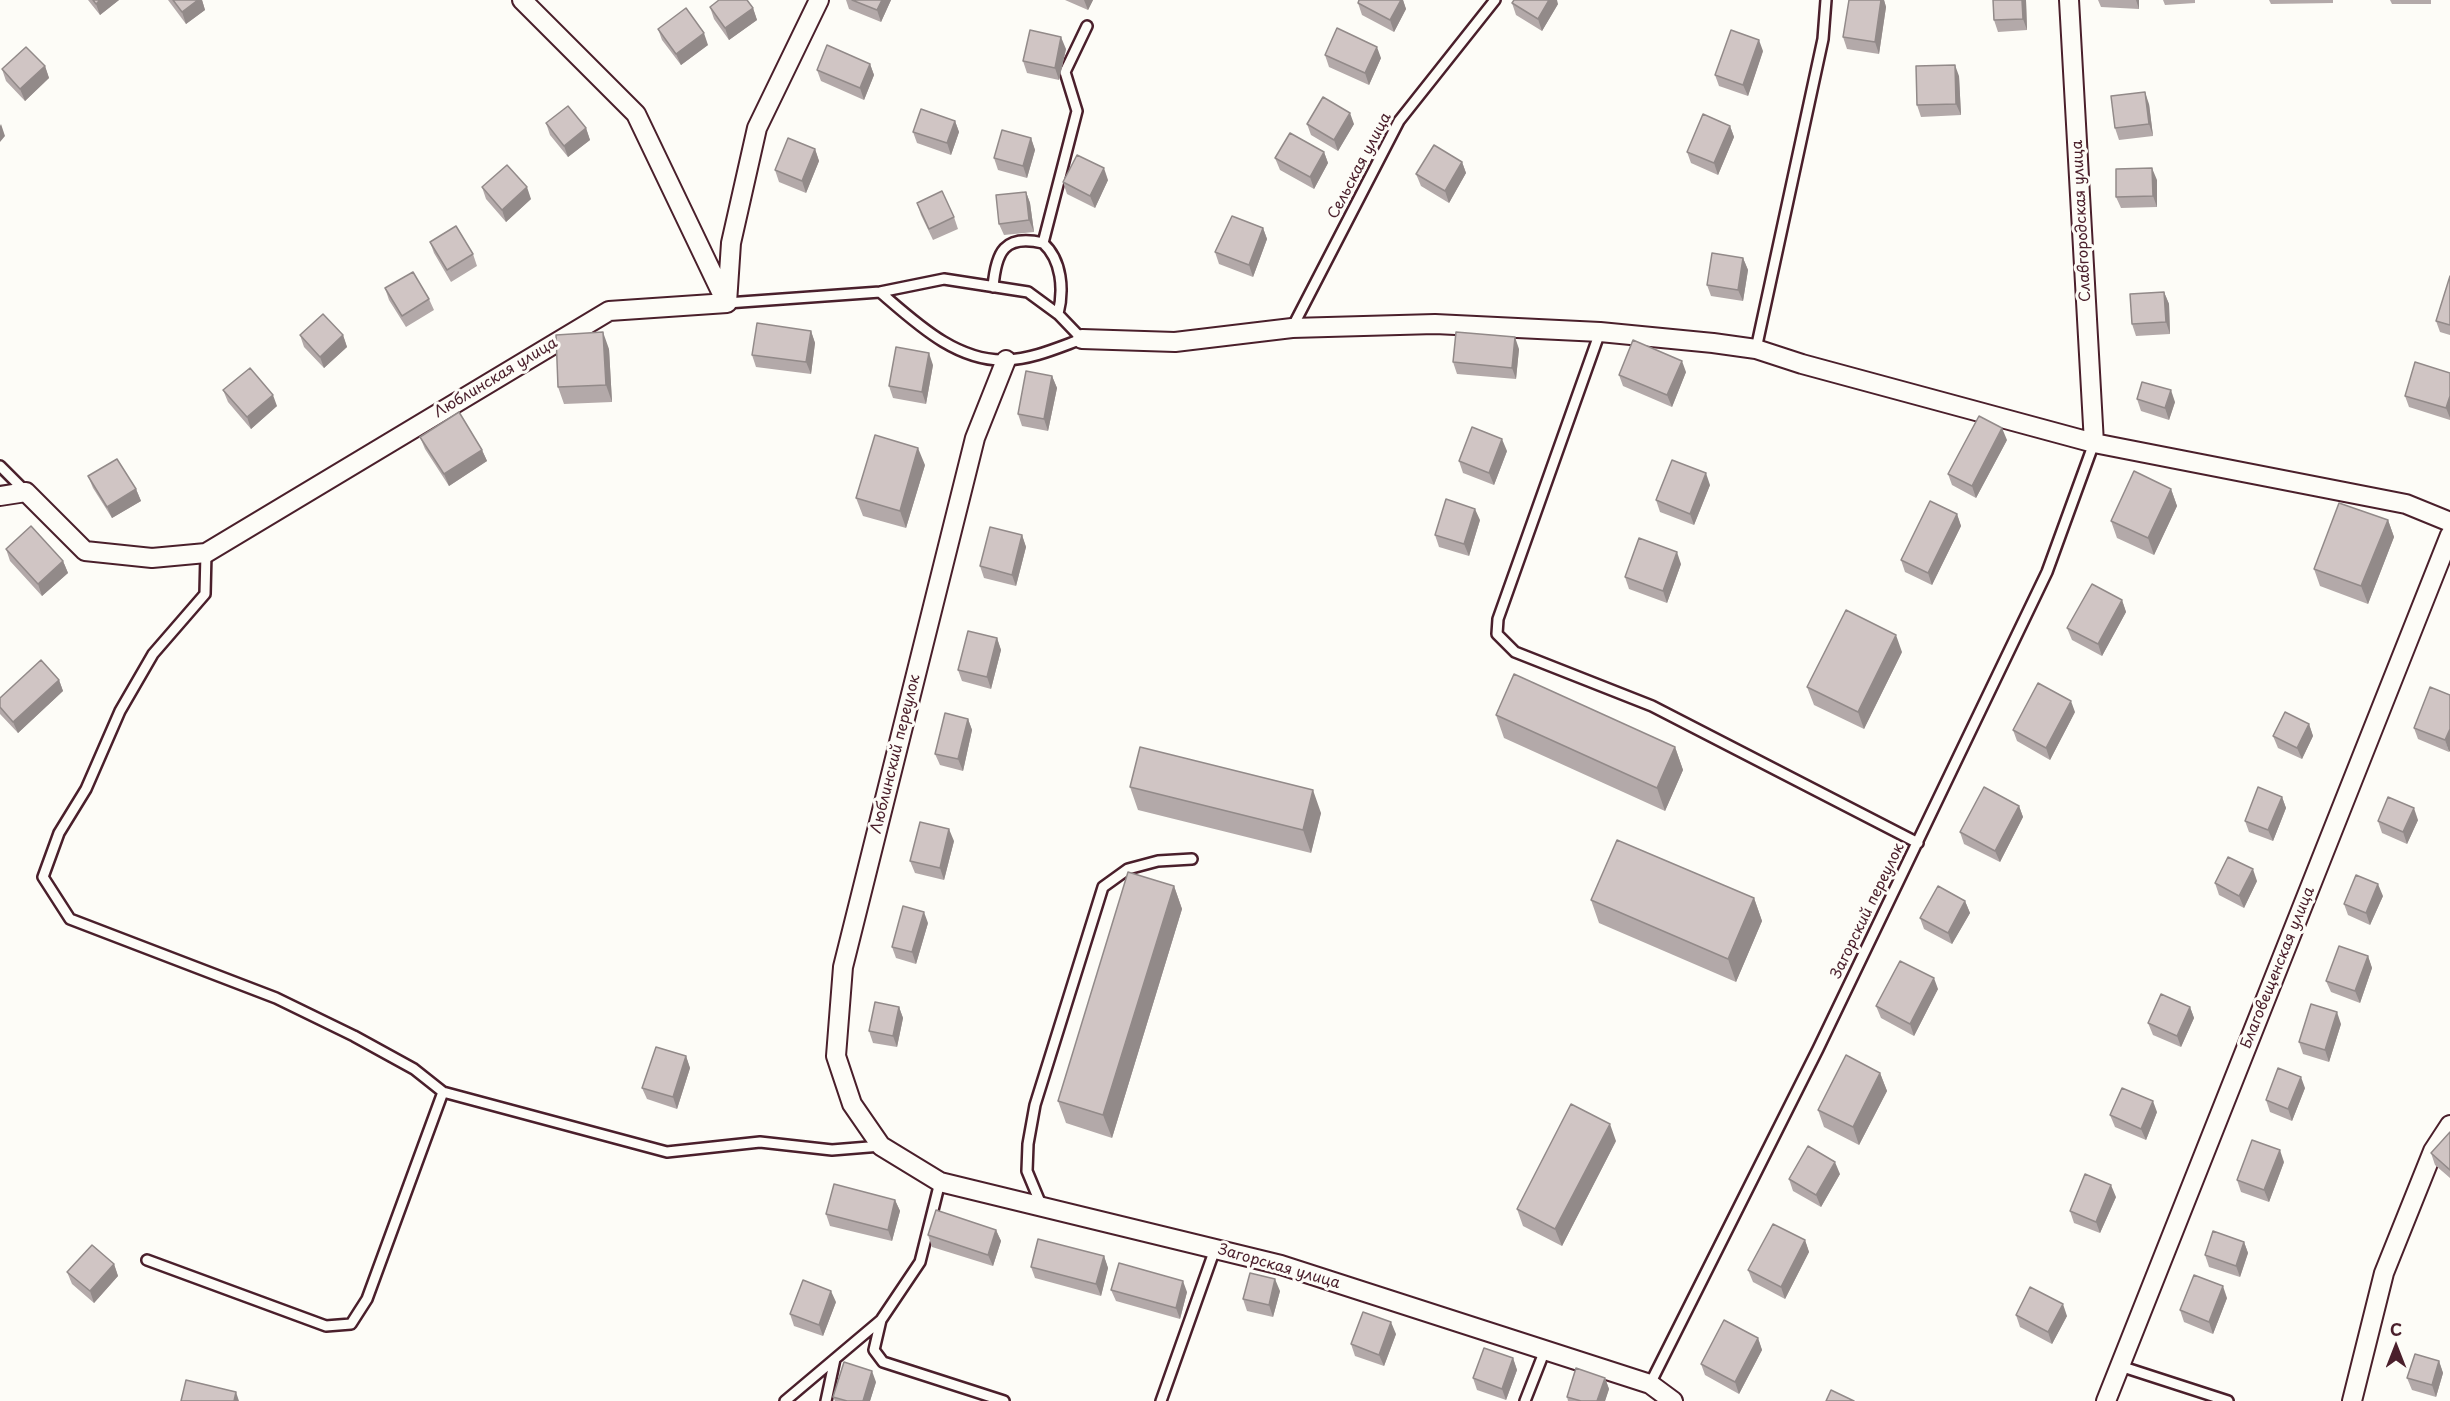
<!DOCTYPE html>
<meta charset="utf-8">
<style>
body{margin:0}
#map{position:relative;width:2450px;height:1401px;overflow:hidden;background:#fdfcf7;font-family:"Playpen Sans",sans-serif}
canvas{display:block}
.north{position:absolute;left:2366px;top:1317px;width:60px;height:60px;-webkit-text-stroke:4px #fdfcf7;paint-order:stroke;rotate:0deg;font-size:16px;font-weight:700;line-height:24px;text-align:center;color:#4a1f2b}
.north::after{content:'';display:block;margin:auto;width:21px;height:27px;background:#4a1f2b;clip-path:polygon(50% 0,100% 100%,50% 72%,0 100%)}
</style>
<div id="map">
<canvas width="2450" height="1401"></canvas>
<div class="north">С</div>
</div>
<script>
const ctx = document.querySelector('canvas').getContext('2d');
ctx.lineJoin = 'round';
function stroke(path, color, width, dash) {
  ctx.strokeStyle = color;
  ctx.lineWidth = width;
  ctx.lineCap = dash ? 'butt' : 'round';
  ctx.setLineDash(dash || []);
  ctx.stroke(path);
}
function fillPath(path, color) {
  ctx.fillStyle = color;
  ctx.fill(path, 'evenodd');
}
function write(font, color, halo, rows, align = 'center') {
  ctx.font = font + ' "Playpen Sans",sans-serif';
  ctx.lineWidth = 6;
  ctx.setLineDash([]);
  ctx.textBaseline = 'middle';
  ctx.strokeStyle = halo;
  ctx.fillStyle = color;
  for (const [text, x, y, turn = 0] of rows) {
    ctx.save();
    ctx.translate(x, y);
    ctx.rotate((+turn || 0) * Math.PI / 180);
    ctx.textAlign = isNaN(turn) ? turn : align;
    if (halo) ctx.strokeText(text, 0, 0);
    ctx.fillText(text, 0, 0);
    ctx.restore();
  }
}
const lane = new Path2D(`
 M1043,243C1062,260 1064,290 1058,314
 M993,287C996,252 1004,234 1043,243L1077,111L1065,72L1087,26
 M727,303L880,292L944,279L1028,292L1058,314L1082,339C1057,348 1033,359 1006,360C956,362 915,322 880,292
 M1292,328L1399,121L1495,0
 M1600,332L1498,619L1497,634L1515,652L1652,706L1918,843
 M1756,349L1823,39L1826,0
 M0,466L26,492
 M206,553L205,594L153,654L120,711L86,789L59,833L43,877L70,919L276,998L354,1036L414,1069L443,1092L667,1152L760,1142L832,1150L881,1146
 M1042,1207L1027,1171L1028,1144L1035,1105L1103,887L1128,869L1158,861L1192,859
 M147,1260L326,1326L351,1324L367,1299L443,1092
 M881,1320L874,1350L883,1362L1004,1401
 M2120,1366L2228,1401
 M1650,1384L1818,1049L2047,572L2094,443
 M785,1401L881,1320L920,1262L940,1182
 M826,1401L835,1359
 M1161,1401L1215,1249
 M1525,1401L1545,1350`);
const street = new Path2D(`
 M522,0L636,114L726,302
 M2069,0L2094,443
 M1082,339L1175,342L1292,328L1435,324L1600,332L1713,343L1756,349L1802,364L2094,443L2406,504L2450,522
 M1006,360L975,438L843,967L836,1056L852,1104L881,1146L940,1182L1281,1265L1650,1384L1673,1401
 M0,496L26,492L85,551L152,558L206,553L609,311L727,303L731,243L757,128L819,0
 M2106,1401L2450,535
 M2352,1401L2384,1273L2433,1151L2450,1125`);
const wall = new Path2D(`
 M88,0H119L100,15Z
 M168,0H202L205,10L186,24Z
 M846,0H891L881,22L849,9Z
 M1065,0H1093L1088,10Z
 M1359,0H1403L1406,9L1394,32L1362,15L1358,3Z
 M1849,0H1884L1886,7L1879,54L1847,49L1843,37Z
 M1993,0H2026L2027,30L1998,32L1994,20Z
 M2098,0H2139V9L2101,7Z
 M2163,0H2195V3L2165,5Z
 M2269,0H2333V3L2271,4Z
 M2390,0H2431V4H2392Z
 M1512,3L1558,4L1542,31L1516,15Z
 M710,7L753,8L757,20L729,40L714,19Z
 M658,29L708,45L681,65L662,40Z
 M1066,49L1059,80L1027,73L1023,61Z
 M1763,51L1748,96L1719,86L1715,75Z
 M1325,55L1381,58L1369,85L1329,67Z
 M870,64L874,75L864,100L821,81L817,70Z
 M45,66L49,78L25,101L6,81L2,69Z
 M1959,76L1961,115L1921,117L1917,105Z
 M2149,104L2153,136L2119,140L2115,128Z
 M955,121L959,132L951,155L917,143L913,132Z
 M546,123L586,128L590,140L568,157L550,135Z
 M1307,124H1354L1338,151L1311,135Z
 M1730,126L1734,137L1718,175L1691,163L1687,152Z
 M1031,138L1035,150L1027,178L998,170L994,158Z
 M815,149L819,161L806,193L779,182L775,170Z
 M1324,152L1328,163L1314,189L1280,170L1275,158Z
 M1462,162L1466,173L1449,203L1421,186L1416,174Z
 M1108,180L1095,208L1067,194L1063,182Z
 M2157,180V207L2121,208L2116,197Z
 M482,187L531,199L506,222L486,199Z
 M1026,192L1030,203L1034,232L1004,235L999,224Z
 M917,203L954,217L958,229L933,240L921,215Z
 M1263,228L1267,239L1253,277L1219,264L1215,252Z
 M430,242L473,254L477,266L451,282L434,253Z
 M1743,258L1748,270L1743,301L1711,296L1707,285Z
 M2450,276V335L2440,332L2436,321Z
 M385,288L429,299L434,310L406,327L389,300Z
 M2164,292L2169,304L2170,334L2136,336L2132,324Z
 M811,331L815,343L811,374L756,367L752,355Z
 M300,335H343L347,347L324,368L304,347Z
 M609,349L612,402L564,404L558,387Z
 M1519,349L1516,379L1457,374L1453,362Z
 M933,365L926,404L893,398L889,386Z
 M1686,372L1672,407L1623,386L1619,375Z
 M2450,373V420L2409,407L2405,396Z
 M1052,376L1057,388L1048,431L1022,426L1018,414Z
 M223,390L277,406L251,429L228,402Z
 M2137,399L2175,402L2169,420L2141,411Z
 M420,437L482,450L487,461L449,486L425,449Z
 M2007,440L1976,498L1952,485L1948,474Z
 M1507,451L1494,485L1463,473L1459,461Z
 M925,465L906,528L863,516L856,498Z
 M88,476L136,489L141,501L112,518L93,488Z
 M1710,485L1694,525L1660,512L1656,500Z
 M2171,489L2177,506L2154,555L2117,538L2111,521Z
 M1957,514L1961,526L1932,585L1905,572L1901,560Z
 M1480,520L1469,556L1439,547L1435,535Z
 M2388,520L2394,537L2368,604L2320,586L2314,569Z
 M1022,535L1026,547L1016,586L984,578L980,566Z
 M6,549L63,561L68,573L42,596L10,561Z
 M1681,564L1667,603L1629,589L1625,577Z
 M2122,600L2126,612L2102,656L2072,640L2067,628Z
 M997,638L1001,650L991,689L962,681L958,670Z
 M1902,652L1864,729L1814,705L1807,687Z
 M59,680L63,691L18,733L0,714V698Z
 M2430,687L2449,752L2418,739L2414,728Z
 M2075,712L2050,760L2017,741L2013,730Z
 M1496,715L1675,747L1683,770L1665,811L1504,738Z
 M968,719L972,730L963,771L940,765L935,754Z
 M2309,724L2313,736L2302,759L2278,748L2273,736Z
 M1130,787L1321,813L1311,853L1138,810Z
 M2282,797L2286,808L2273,841L2249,832L2245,821Z
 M2019,806L2023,817L2000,862L1964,844L1960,832Z
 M2418,820L2407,844L2382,833L2378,821Z
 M954,841L944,880L915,873L910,861Z
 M2257,881L2244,908L2219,895L2215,883Z
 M1174,886L1182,909L1112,1138L1066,1123L1058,1101Z
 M2383,896L2370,925L2348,915L2344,904Z
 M1754,898L1762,921L1736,982L1599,923L1591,900Z
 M1965,901L1970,913L1952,944L1924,929L1920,918Z
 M928,923L916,964L896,958L892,947Z
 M2368,956L2372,968L2360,1003L2331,992L2326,981Z
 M1938,989L1914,1036L1881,1018L1876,1006Z
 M899,1007L903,1018L897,1047L873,1043L869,1031Z
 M2190,1007L2194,1018L2181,1047L2153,1035L2148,1023Z
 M2341,1024L2329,1062L2303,1054L2299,1042Z
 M686,1056L690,1068L677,1109L647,1099L642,1088Z
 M1880,1073L1887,1091L1859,1145L1824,1127L1818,1110Z
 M2305,1088L2292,1121L2270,1112L2266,1100Z
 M2157,1112L2146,1140L2115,1127L2110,1115Z
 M2450,1132V1178L2435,1165L2431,1153Z
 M1616,1141L1562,1246L1523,1226L1517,1209Z
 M2284,1162L2269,1202L2241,1192L2237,1180Z
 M1840,1174L1821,1207L1793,1191L1789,1179Z
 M2116,1197L2100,1233L2074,1223L2070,1211Z
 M895,1200L900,1211L892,1241L830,1226L826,1214Z
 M996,1230L1001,1241L993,1266L932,1247L928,1235Z
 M1805,1240L1809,1252L1785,1299L1753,1282L1748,1270Z
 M2244,1242L2248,1253L2240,1277L2209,1267L2205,1255Z
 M1104,1256L1108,1268L1101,1296L1035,1278L1031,1267Z
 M114,1264L118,1276L94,1303L72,1284L67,1272Z
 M1111,1290L1187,1292L1180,1319L1116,1301Z
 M1280,1291L1273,1317L1247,1311L1243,1299Z
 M2227,1298L2213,1334L2184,1322L2180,1310Z
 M836,1302L823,1336L794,1326L790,1314Z
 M2016,1315L2067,1316L2052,1344L2020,1327Z
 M1396,1334L1384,1366L1355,1356L1351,1344Z
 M1758,1338L1762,1350L1739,1394L1705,1375L1701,1364Z
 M1513,1358L1517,1370L1506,1400L1477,1390L1473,1378Z
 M2439,1361L2443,1373L2436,1397L2412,1390L2407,1378Z
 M1605,1378L1609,1389L1605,1401H1568L1567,1397Z
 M876,1382L870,1401H835L833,1397Z`);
const shadedWall = new Path2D(`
 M100,0H119L100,15L96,4Z
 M198,0H202L205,10L186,24L182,12Z
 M882,0H891L881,22L877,10Z
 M1084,0H1093L1088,10Z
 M1401,0H1403L1406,9L1394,32L1390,20Z
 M1549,0H1557L1558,4L1542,31L1538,19Z
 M1881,0H1884L1886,7L1879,54L1875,42Z
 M2022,0H2026L2027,30L2023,19Z
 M2136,0H2139V9Z
 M753,8L757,20L729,40L725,28Z
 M704,33L708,45L681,65L676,54Z
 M1061,37L1066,49L1059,80L1055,68Z
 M1759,40L1763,51L1748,96L1743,85Z
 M1377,47L1381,58L1369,85L1365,73Z
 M870,64L874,75L864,100L860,88Z
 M1955,65L1959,76L1961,115L1956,104Z
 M45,66L49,78L25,101L20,89Z
 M2145,92L2149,104L2153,136L2149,124Z
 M1350,113L1354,124L1338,151L1334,140Z
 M955,121L959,132L951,155L947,143Z
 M1,124L5,136L0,142V126Z
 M1730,126L1734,137L1718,175L1714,163Z
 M586,128L590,140L568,157L564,146Z
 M1031,138L1035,150L1027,178L1023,166Z
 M815,149L819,161L806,193L802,181Z
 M1324,152L1328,163L1314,189L1310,177Z
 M1462,162L1466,173L1449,203L1445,191Z
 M1104,168L1108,180L1095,208L1090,196Z
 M2152,168L2157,180V207L2153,196Z
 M527,187L531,199L506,222L502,210Z
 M1026,192L1030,203L1034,232L1029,220Z
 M1263,228L1267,239L1253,277L1249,265Z
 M1743,258L1748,270L1743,301L1738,290Z
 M2164,292L2169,304L2170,334L2166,322Z
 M811,331L815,343L811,374L806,362Z
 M603,332L609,349L612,402L606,385Z
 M343,335L347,347L324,368L320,357Z
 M1515,337L1519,349L1516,379L1512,368Z
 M929,353L933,365L926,404L922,392Z
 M1682,361L1686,372L1672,407L1667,395Z
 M1052,376L1057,388L1048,431L1044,419Z
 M2171,390L2175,402L2169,420L2165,408Z
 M273,395L277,406L251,429L247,417Z
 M2450,396V418L2446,408Z
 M2002,428L2007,440L1976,498L1972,486Z
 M1502,439L1507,451L1494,485L1489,473Z
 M918,448L925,465L906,528L900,511Z
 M482,450L487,461L449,486L444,474Z
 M1706,473L1710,485L1694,525L1690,514Z
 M136,489L141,501L112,518L107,507Z
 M2171,489L2177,506L2154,555L2148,538Z
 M1475,509L1480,520L1469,556L1464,544Z
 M1957,514L1961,526L1932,585L1928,573Z
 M2388,520L2394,537L2368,604L2361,586Z
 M1022,535L1026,547L1016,586L1012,575Z
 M1677,552L1681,564L1667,603L1663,591Z
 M63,561L68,573L42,596L38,584Z
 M2122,600L2126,612L2102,656L2098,644Z
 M1896,635L1902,652L1864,729L1858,712Z
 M997,638L1001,650L991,689L987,677Z
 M59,680L63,691L18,733L13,722Z
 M2071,701L2075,712L2050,760L2046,748Z
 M968,719L972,730L963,771L958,759Z
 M2309,724L2313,736L2302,759L2297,748Z
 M2450,729V751L2449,752L2445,740Z
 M1675,747L1683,770L1665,811L1657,788Z
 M1313,790L1321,813L1311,853L1303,830Z
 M2282,797L2286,808L2273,841L2268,830Z
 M2019,806L2023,817L2000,862L1995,851Z
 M2414,808L2418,820L2407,844L2403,832Z
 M949,829L954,841L944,880L940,868Z
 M2253,869L2257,881L2244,908L2239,896Z
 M2378,884L2383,896L2370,925L2366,913Z
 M1174,886L1182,909L1112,1138L1103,1115Z
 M1754,898L1762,921L1736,982L1728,959Z
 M1965,901L1970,913L1952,944L1948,933Z
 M924,912L928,923L916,964L912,952Z
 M2368,956L2372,968L2360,1003L2355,991Z
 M1934,978L1938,989L1914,1036L1910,1024Z
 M899,1007L903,1018L897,1047L893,1036Z
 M2190,1007L2194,1018L2181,1047L2177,1036Z
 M2337,1012L2341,1024L2329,1062L2325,1050Z
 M686,1056L690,1068L677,1109L673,1097Z
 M1880,1073L1887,1091L1859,1145L1853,1127Z
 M2301,1077L2305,1088L2292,1121L2288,1109Z
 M2153,1101L2157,1112L2146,1140L2141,1129Z
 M1610,1124L1616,1141L1562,1246L1555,1229Z
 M2280,1150L2284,1162L2269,1202L2264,1190Z
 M1835,1162L1840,1174L1821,1207L1816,1195Z
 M2111,1185L2116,1197L2100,1233L2096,1222Z
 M895,1200L900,1211L892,1241L888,1230Z
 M996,1230L1001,1241L993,1266L988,1255Z
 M1805,1240L1809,1252L1785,1299L1781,1287Z
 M2244,1242L2248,1253L2240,1277L2236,1266Z
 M1104,1256L1108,1268L1101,1296L1096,1284Z
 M114,1264L118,1276L94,1303L90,1291Z
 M1275,1279L1280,1291L1273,1317L1269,1305Z
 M1183,1281L1187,1292L1180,1319L1176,1308Z
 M2223,1286L2227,1298L2213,1334L2209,1322Z
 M831,1291L836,1302L823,1336L819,1325Z
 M2063,1304L2067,1316L2052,1344L2048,1332Z
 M1391,1322L1396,1334L1384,1366L1379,1355Z
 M1758,1338L1762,1350L1739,1394L1735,1382Z
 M1513,1358L1517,1370L1506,1400L1502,1389Z
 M2439,1361L2443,1373L2436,1397L2432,1385Z
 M872,1371L876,1382L870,1401H863Z
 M1605,1378L1609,1389L1605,1401H1597Z
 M236,1392L239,1401H234Z`);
const building = new Path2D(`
 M93,0H100L96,4Z
 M173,0H198L182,12Z
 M719,0H747L753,8L725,28L710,7Z
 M852,0H882L877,10Z
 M1359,0H1401L1390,20L1358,3Z
 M1514,0H1549L1538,19L1512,3Z
 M1849,0H1881L1875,42L1843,37Z
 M1993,0H2022L2023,19L1994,20Z
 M686,8L704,33L676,54L658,29Z
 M1337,28L1377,47L1365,73L1325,55Z
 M1030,30L1061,37L1055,68L1023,61Z
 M1731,30L1759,40L1743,85L1715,75Z
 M827,45L870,64L860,88L817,70Z
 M26,47L45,66L20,89L2,69Z
 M1955,65L1956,104L1917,105L1916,66Z
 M2145,92L2149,124L2115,128L2111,96Z
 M1323,97L1350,113L1334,140L1307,124Z
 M568,106L586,128L564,146L546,123Z
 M921,109L955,121L947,143L913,132Z
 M1703,114L1730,126L1714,163L1687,152Z
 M1002,130L1031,138L1023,166L994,158Z
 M1290,133L1324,152L1310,177L1275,158Z
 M788,138L815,149L802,181L775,170Z
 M1434,145L1462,162L1445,191L1416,174Z
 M1077,155L1104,168L1090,196L1063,182Z
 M507,165L527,187L502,210L482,187Z
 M2152,168L2153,196L2116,197V169Z
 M942,191L954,217L929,229L917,203Z
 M1026,192L1029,220L999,224L996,195Z
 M1232,216L1263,228L1249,265L1215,252Z
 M456,226L473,254L447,270L430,242Z
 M1712,253L1743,258L1738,290L1707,285Z
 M413,272L429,299L402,316L385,288Z
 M2450,276V325L2436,321Z
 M2164,292L2166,322L2132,324L2130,294Z
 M323,314L343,335L320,357L300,335Z
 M757,323L811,331L806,362L752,355Z
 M603,332L606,385L558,387L556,335Z
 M1456,332L1515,337L1512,368L1453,362Z
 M1633,340L1682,361L1667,395L1619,375Z
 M896,347L929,353L922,392L889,386Z
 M2415,362L2450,373V396L2446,408L2405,396Z
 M250,368L273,395L247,417L223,390Z
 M1026,371L1052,376L1044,419L1018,414Z
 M2142,382L2171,390L2165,408L2137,399Z
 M459,412L482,450L444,474L420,437Z
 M1979,416L2002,428L1972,486L1948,474Z
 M1472,427L1502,439L1489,473L1459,461Z
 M875,435L918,448L900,511L856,498Z
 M117,459L136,489L107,507L88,476Z
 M1672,460L1706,473L1690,514L1656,500Z
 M2134,471L2171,489L2148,538L2111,521Z
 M1446,499L1475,509L1464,544L1435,535Z
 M1930,501L1957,514L1928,573L1901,560Z
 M2339,503L2388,520L2361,586L2314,569Z
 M31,526L63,561L38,584L6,549Z
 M990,527L1022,535L1012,575L980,566Z
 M1639,538L1677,552L1663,591L1625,577Z
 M2092,584L2122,600L2098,644L2067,628Z
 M1846,610L1896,635L1858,712L1807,687Z
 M968,631L997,638L987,677L958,670Z
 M41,660L59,680L13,722L0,707V698Z
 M1514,674L1675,747L1657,788L1496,715Z
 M2038,683L2071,701L2046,748L2013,730Z
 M2430,687L2450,695V729L2445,740L2414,728Z
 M2285,712L2309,724L2297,748L2273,736Z
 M945,713L968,719L958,759L935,754Z
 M1140,747L1313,790L1303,830L1130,787Z
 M1984,787L2019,806L1995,851L1960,832Z
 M2258,787L2282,797L2268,830L2245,821Z
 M2388,797L2414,808L2403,832L2378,821Z
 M920,822L949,829L940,868L910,861Z
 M1617,840L1754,898L1728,959L1591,900Z
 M2228,857L2253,869L2239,896L2215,883Z
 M1128,872L1174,886L1103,1115L1058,1101Z
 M2356,875L2378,884L2366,913L2344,904Z
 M1938,886L1965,901L1948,933L1920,918Z
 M903,906L924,912L912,952L892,947Z
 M2339,946L2368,956L2355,991L2326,981Z
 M1900,961L1934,978L1910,1024L1876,1006Z
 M2161,994L2190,1007L2177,1036L2148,1023Z
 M875,1002L899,1007L893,1036L869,1031Z
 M2311,1004L2337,1012L2325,1050L2299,1042Z
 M656,1047L686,1056L673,1097L642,1088Z
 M1846,1055L1880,1073L1853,1127L1818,1110Z
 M2278,1068L2301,1077L2288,1109L2266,1100Z
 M2122,1088L2153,1101L2141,1129L2110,1115Z
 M1571,1104L1610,1124L1555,1229L1517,1209Z
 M2450,1132V1170L2431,1153Z
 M2252,1140L2280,1150L2264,1190L2237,1180Z
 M1808,1146L1835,1162L1816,1195L1789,1179Z
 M2085,1174L2111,1185L2096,1222L2070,1211Z
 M834,1184L895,1200L888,1230L826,1214Z
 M936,1210L996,1230L988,1255L928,1235Z
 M1773,1224L1805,1240L1781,1287L1748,1270Z
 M2213,1231L2244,1242L2236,1266L2205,1255Z
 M1038,1239L1104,1256L1096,1284L1031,1267Z
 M92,1245L114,1264L90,1291L67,1272Z
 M1119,1263L1183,1281L1176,1308L1111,1290Z
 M1250,1273L1275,1279L1269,1305L1243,1299Z
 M2194,1275L2223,1286L2209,1322L2180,1310Z
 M803,1280L831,1291L819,1325L790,1314Z
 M2030,1287L2063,1304L2048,1332L2016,1315Z
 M1363,1312L1391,1322L1379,1355L1351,1344Z
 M1724,1320L1758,1338L1735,1382L1701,1364Z
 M1484,1348L1513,1358L1502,1389L1473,1378Z
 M2415,1354L2439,1361L2432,1385L2407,1378Z
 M844,1362L872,1371L863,1401H847L833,1397Z
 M1576,1368L1605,1378L1597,1401H1581L1567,1397Z
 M186,1380L236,1392L234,1401H181Z
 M1831,1390L1854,1401H1826Z`);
const streetNames = [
 ["Сельская улица",1360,166,-62],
 ["Славгородская улица",2082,221,-93],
 ["Люблинская улица",496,378,-31],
 ["Люблинский переулок",896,754,-76],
 ["Загорский переулок",1868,911,-64],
 ["Благовещенская улица",2278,968,-68],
 ["Загорская улица",1279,1267,16]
];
stroke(lane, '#4a1f2b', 14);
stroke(street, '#4a1f2b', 22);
stroke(lane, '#fdfcf7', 9);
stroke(street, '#fdfcf7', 18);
fillPath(wall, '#b3a9a9');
fillPath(shadedWall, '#928a89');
fillPath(building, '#d0c5c4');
stroke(building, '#928a89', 1.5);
write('15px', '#4a1f2b', '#fdfcf7', streetNames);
</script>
